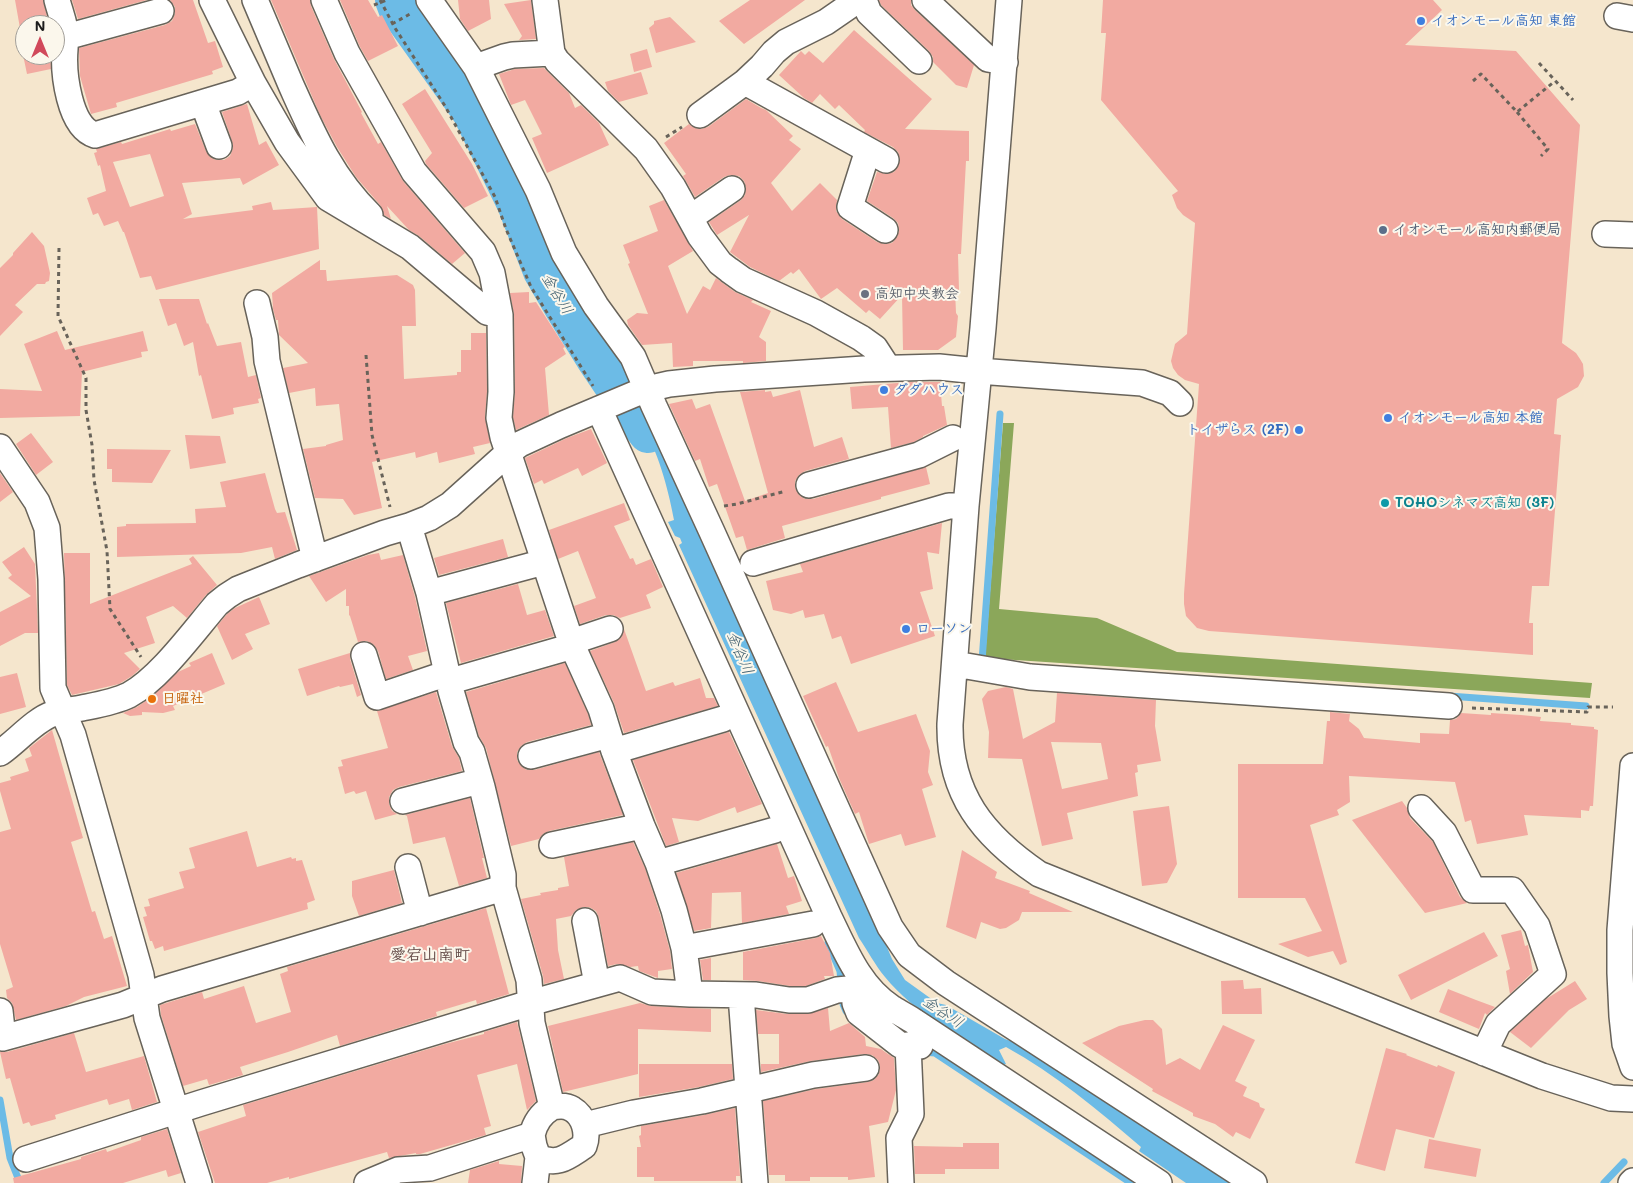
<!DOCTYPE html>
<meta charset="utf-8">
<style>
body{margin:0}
#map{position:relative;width:1633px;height:1183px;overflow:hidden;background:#f5e6cd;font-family:Mali,sans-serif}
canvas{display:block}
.north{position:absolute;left:15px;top:15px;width:50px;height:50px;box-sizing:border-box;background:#fbf7ec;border:1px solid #a29f99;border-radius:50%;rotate:0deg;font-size:14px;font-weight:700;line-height:20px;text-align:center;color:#1c1c1c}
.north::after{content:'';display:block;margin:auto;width:18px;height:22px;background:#d1495b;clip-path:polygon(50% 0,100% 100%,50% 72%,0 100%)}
</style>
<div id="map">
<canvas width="1633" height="1183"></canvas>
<div class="north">N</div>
</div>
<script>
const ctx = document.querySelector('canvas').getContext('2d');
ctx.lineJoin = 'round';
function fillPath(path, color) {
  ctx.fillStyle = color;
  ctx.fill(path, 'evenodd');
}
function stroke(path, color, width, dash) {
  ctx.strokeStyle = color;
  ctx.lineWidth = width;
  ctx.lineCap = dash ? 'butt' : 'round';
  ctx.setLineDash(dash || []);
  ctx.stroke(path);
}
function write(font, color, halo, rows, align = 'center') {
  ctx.font = font + ' Mali,"Klee One",sans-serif';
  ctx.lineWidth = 4;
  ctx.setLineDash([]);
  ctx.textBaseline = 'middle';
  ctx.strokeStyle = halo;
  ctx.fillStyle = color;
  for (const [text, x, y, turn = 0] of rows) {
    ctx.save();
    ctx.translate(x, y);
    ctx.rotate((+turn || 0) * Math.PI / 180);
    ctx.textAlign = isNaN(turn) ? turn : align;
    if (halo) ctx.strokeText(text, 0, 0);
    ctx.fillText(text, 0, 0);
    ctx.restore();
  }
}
const forest = new Path2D(`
 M1003,423H1014L999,609L1097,618L1177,652L1592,683L1590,698L985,658Z`);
const water = new Path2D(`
 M636,404L659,446L868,902L892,959L905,980L937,1003L946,1005L1005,1039L1019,1044L1234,1183H1186L1139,1151L1141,1147C1098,1110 1055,1074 1006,1047L999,1050L1006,1064L1003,1065C965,1041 913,1012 885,977C875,965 868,951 859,938L679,545L682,543L680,538L675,536L668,522L674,520C670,497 659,453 646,434C639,425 627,419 620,410Z`);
const stream = new Path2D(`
 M985,661H982L1000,414
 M1449,696L1586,706
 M828,943L840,971L843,1004L846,1011
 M923,1052L935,1053L1131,1183
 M0,1100L10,1158L20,1183
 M1604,1183L1624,1162`);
const river = new Path2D(`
 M395,0L398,8L472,112L517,204L543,271L564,307L595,357L632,412L648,433`);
const building = new Path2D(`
 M15,0H43L49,25H25V55H50L51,69L27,74L21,45H23Z
 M72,0H147L78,19Z
 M170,0H193L208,43L215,41L223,67L212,71L213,74L116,103L117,107L91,114L80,76L79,48L165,25L172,21L175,14V7Z
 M271,0H310L311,6L334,59L362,112L361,113L378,144L381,142L403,181L465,253L452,264L419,236L409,230L387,206L391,219L384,215L380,205L356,177L337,147L320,115Z
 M340,0H368L378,17L382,15L398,46L368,61L360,47Z
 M458,0H489L491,19L468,31L460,19Z
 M531,0L536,39L519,40L522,36L504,4Z
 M750,0H805L744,44L719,21Z
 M879,0H911V5L915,10L974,65L967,88L956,85L933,62V57L929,51L881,5Z
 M1103,0H1433L1442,10L1405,45L1516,51L1580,125L1562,343L1576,353L1580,359L1583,364L1584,376L1578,387L1557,399L1554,434L1561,435L1549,586H1532L1529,623H1533V655L1209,631L1197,628L1186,616L1184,604V594L1199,384L1185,380L1178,375L1173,368L1171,361L1175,344L1187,334L1195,223L1183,215L1177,208L1172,195L1178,191L1101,100L1106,33H1101Z
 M670,17L696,42L656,53L649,28L654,24V21Z
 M854,30L932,99L905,129L969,131V161H966L961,254H958L959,290H955L956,313L958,316L956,337L938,350H903L902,295L880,319L869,310L866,313L837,288L821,299L799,269L793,274L791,272L779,281L750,267L730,252L749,215L717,235L709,222L741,200L745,195L746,187L744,181L739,176L730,175L724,177L695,197L683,176L686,174L664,143L689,124L695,128L701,129L708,127L746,99L761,108L766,110L793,136L789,140L801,149L771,183L792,211L820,183L837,200L836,211L842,219L877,242L885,244L892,243L897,237L899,231L898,223L893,218L867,201L877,172L887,174L894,172L898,167L900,159L898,152L893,147L864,132L865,130L839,105L835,109L820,94L812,103L804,98L779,75L801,51L805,55L809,51L823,63Z
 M647,49L652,67L634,72L630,54Z
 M544,68L569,93L575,108L581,105L599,123L609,145L547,173L532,138L542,134L525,100L511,105L499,74L515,69Z
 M641,72L648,94L619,102L608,91L605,82Z
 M425,89L472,164L488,196L464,208L426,164L425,161L432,153L402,104Z
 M247,104L259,145L266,141L279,165L243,185L240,178L182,183L192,214L183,219L253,210L252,206L271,202L273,210L317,207L319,249L156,290L151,276L140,278L124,232H123L118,221L104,226L98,213L93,215L87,198L106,191L100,165L98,166L94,153L97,152L96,149L121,142L122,144L170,129L171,131L195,124L206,151L210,157L216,160H224L230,156L233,148L232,141L222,112ZM150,154L164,196L130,207L113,162Z
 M664,200L693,251L668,266L687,314L703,286L710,290L716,278L735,292L753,300L751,302L771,311L759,337L766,342V361L743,363V361H693V366L673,367L672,343L642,345L628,325L627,320L637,313L648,314L628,264L630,263L623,245L658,231L649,206Z
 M32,232L44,246L50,273L49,281L46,282L45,284H37L15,305L23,312L0,336V268L13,255V253Z
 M320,260V270H326L327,281L397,275L413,285L415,290L416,326H402L404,379L457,375V372H461V350H471V333H486L487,392L485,417L490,443L473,447L475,454L439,463L437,452L416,458L415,452L372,462L382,508L354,515L343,499L315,498L303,449L326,446V445L343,440L339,404L316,406L315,388L289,393L283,368L308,363L279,335L278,320H276L273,309L272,293Z
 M529,292V303L536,302L565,347L563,348L566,354L545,368L549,415L516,430L513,417L515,392L514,315L510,293Z
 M159,299H199L207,324L208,323L217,346L241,342L248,377L256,375L261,398L258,399L259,403L233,408L234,414L212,419L201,375L199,376L193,342L184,346L176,323L168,326Z
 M57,331L65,350L143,331L148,351L141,352L142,357L82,372L80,416L0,418V389L42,391L24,344Z
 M909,382H940L942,406H944L947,425L923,436V437L914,442L891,448L888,407L852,409L850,387Z
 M765,390V392L771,391L773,397L800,390L814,447L842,437L849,459L805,471L799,475L795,481V488L799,495L805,499H813L926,467L930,484L881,497V499L782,526L785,538L747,550L743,536L736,538L717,484L709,487L700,459L695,461L669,404L692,399L696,409L710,404L745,501L768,493L740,392Z
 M591,429L607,463L582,476L578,468L544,484L542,480L534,484L525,458L567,438Z
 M31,433L53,462L36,475L16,444Z
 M185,435L220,436L226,463L190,469Z
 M107,449L171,450L152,483L112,482V469H107Z
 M0,473L13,492L0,502Z
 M265,473L275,509L277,513L285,512L297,550L275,559L272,547L241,553L117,557V527L126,526V524L196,523L195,509L226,507L220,482Z
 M624,503L630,520L614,526L630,559L633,558L636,565L651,559L663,587L646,595L651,608L620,618L613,615H606L580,624L574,606L596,598L578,551L558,559L549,530Z
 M942,523L939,554L927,552L933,589L920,592L935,636L851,664L841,636L832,639L824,614L805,618L803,610L791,614L773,610L766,581L803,572L800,564Z
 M503,539L508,557L439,575L434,558Z
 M24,547L35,564L38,633H25L0,646V612L31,596L8,578L12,575L2,562Z
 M64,553H90V604L192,564L189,559L193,556L217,585L206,595L187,618L173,606L146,617L155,643L124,653L140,669L132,676L119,684L72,695L67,685Z
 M379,553L381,560L403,555L415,597L427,651L408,656L413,670L386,679L378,651L374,645L367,641L358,642L350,616L349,615V606H346V589L326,602L309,576L368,555Z
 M518,584L527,615L545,610L554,636L461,663L446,603Z
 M259,597L270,624L245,634L253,649L232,660L217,626L227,614L235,608Z
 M624,629L646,691L673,682L675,686L700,678L706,698H714L718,706L624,733L614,703L590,651L615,642L621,638Z
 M212,653L225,684L173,706L175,710L163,713L142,712V715L130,716L123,713L137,707L150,698L178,672L191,666L189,663Z
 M350,653V659L361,695L357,697L353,684L340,687L339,686L307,696L298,669Z
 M565,663L588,714L591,725L527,742L521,746L517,752V760L521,766L527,770H534L599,752L623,815L549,831L543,834L539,839L511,846L486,748L479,736L466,692Z
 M17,673L26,707L0,714V677Z
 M836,682L858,732L916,714L930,751L928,772L933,785L922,789L936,837L905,846L901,834L869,844L859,812L855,814L839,778L828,746L826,747L803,696Z
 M1006,687L1013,689L1023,739L1055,722L1057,693L1156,700L1155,726L1161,761L1137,765L1138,772L1135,773L1138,796L1067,813L1073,839L1042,846L1022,759L988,758L989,732L982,699L988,691ZM1051,742L1101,743L1108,779L1062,789Z
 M436,692L452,746L459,758L462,771L399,787L393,790L389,797V804L392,811L397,814L375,820L366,791L356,794L354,791L345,794L338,767L343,766L341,760L388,748L377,711Z
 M1330,712L1350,714L1349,721L1359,729L1364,738L1420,743V733L1449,734L1450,720L1456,719L1461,713L1491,715V713L1521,715L1541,717L1540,721L1571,723V725L1594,727V729L1598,730L1593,806H1590L1589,811L1581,810V818L1524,815L1528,835L1477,844L1471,820L1465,822L1455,782L1349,776L1350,802L1337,810L1339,815L1310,825L1347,962L1340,965L1333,951L1308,957L1278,944L1322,931L1305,898H1238V764H1323L1327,721H1330Z
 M52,730L83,838L71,842L92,912L95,911L104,939L112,936L127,986L84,997L66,1006L16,1020L12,1003L7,998L6,990L13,987L0,944V832L11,829L0,791V783L11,780L10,777L29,771L25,759L32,756L29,748Z
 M729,732L762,804L737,813L735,807L698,821L672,818L679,842L666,846L633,760Z
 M470,798L484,858H482L487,878L459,886L445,837L413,844L407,816L405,815Z
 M1402,801L1407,808L1410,818L1433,842L1460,897L1467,903L1425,913L1352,820Z
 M1169,806L1177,864L1167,883L1142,886L1133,811Z
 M247,831L257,867L291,857L292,859L296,858V861L302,860L315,900L307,903L308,909L164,951L163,946L155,949L152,941H150L143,917L147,916L144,907L150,906L148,899L184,888L179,872L195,868L189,848Z
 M633,842L645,868L660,914L670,951L672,969L658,971V978L639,971L638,966L630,967L617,964L608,966L599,918L596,911L589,907H583L576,910L571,916L556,919L558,950L564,979L544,984L543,976L521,899L541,895L540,893L558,890V888L569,886L564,857Z
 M777,844L788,878L794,876L802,901L786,906L789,914L742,923L741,892L712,893L711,928L694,931L676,873Z
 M962,850L997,872L995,878L1030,891L1029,893L1073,912H1022L1019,920L1006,928L1000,929L981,922L976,939L946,927Z
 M394,870L402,903L359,916L352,896V881Z
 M486,908L509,994L477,1004L476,1000L436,1012L437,1016L340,1046L337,1035L288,1052L240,1067L243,1075L209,1085L207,1079L183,1086L161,1015L160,1005L202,992L204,999L244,986L256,1023L291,1012L280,974L288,971L287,967Z
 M1521,930L1525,946L1528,945L1533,972L1510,994L1506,971L1510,969L1501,935Z
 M1484,932L1498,956L1411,1000L1398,975Z
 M821,936L830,953L834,976H824L825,979L806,986H790L758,981L743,980V952L816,938Z
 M711,958V980H703L700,960Z
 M1243,980L1244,989L1261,988L1262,1014H1222L1221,981Z
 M1575,981L1587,999L1569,1010L1531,1048L1510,1032L1546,999Z
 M1448,989L1476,1000L1495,1007L1487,1015L1485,1013L1479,1029L1439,1012Z
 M640,1003L651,1006L711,1009V1032L638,1029V1074L563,1092L548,1026Z
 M828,1008L830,1031L849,1023L865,1037L866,1046L881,1049L885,1052L894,1058L896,1090L888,1122L869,1126L875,1177L848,1180V1177H810V1181H785V1175H769L763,1101L816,1089L868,1082L874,1080L879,1074L880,1066L878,1060L872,1055L864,1054L811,1061L761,1072V1064H779V1034H758L756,1010L787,1014H808Z
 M1145,1020H1153L1162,1029L1166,1065L1180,1058L1200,1070L1223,1025L1255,1040L1235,1081L1247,1087L1243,1096L1259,1103L1260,1107L1265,1109L1250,1139L1236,1132L1233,1137L1215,1124L1193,1116V1113L1152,1091L1153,1089L1082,1043L1119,1026Z
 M517,1022L536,1101L527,1110L517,1064L477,1075L491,1126L484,1128L486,1135L420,1154H416V1153L389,1158L387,1152L289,1179V1177L267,1183H215L198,1132L246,1116L243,1105L445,1044L484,1034V1032Z
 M74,1033L86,1072L144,1056L157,1102L132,1110L129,1099L109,1105L107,1099L55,1115L56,1119L31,1126L29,1122L23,1124L10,1078L6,1079L0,1052H7Z
 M1386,1048L1407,1054L1406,1055L1437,1067L1438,1065L1455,1072L1434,1138L1396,1129L1385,1171L1355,1163Z
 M639,1064H732L733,1079L699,1087L639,1097Z
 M735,1108L740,1176H736V1181H654V1177H637V1147H641L639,1136L641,1135V1126L704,1115Z
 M167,1129L181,1173L168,1177L166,1170L123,1183H14L13,1178L81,1159V1157L106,1149L107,1152L141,1140V1137Z
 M1429,1139L1481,1149L1476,1177L1424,1168Z
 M963,1143H999V1169H945V1174H915L914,1146L963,1147Z
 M499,1161V1164L522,1166L521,1183H468L470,1170Z`);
const path = new Path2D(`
 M380,0L395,28L445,106L495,197L506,229L531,287L593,386
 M374,5L387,0
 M392,24L410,14
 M1539,63L1573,100
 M1473,81L1481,74L1517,112L1555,81
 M1517,112L1548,149L1541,156
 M666,137L682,127
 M59,248L58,316L86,378V410L92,445L94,480L107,551L110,609L141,657
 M366,355L372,435L390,507
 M724,506L737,504L786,491
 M1472,708L1587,712L1588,707H1613`);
const minor = new Path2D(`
 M57,0C60,12 66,26 66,38C66,41 65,45 65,49C63,73 69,127 95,135L238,92L253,83
 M212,0L253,83L287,142L328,198L410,247L487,312L500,315
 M255,0C267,28 279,56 291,85C313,134 331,177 370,215
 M324,0L347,53L414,172L483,252L492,273L500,315L501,392L499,418L503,437L572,645L601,709L614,751L642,826L658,863L674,910L684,948L690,994
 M429,0L476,67L538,190L564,253L596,306L633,357L654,406L712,532L890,927L909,955L946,983L1254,1183
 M858,0L826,22L786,42L774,52L762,66L745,82L886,160
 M864,0L869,13L919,61
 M925,0L988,59L1005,62
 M1009,0L983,328L966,506L950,724C949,794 983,836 1039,874L1542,1076L1611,1098L1633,1099
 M1617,16L1633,19
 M66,37L161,11
 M552,53L557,61L646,149L673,187L700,236L720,263L729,270L743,280L816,313L861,338L875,348L888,368
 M476,67L504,57L513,55L552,53L545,0
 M203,103L219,146
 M700,115L745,82
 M868,150L850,207L885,230
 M690,218L732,189
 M1605,234L1633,235
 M257,303L265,337L267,361L315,559
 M599,409L829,917C845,950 860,988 892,1008C899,1013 908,1017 915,1022L1159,1183
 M0,447L37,502L47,528L51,579L53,688L73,735L141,975L147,1018L199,1183
 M809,485L919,455L953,438
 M753,563L949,506H966
 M429,593L544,562
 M364,655L377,697L436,677L458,679L566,648L580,639L610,629
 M955,664L1030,677L1449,706
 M614,751L723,719
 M0,753C16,742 35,720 52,714C61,710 72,710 82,708C97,705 115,702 129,695C160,678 193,632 217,604L227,596L238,589L298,565L385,533L409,526L429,518L450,505L509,452L520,444L561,425L637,393L647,389L669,384L715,379L864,369L939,367L978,371L1142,383L1170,393L1180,403
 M531,756L609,735
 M1633,766L1620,930V973L1622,1016L1625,1044L1633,1067
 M403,801L480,781
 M1421,808L1444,833L1473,890H1512L1537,926L1553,974L1498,1024L1484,1053
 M552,845L642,826
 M658,863L775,830
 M408,867L420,913
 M585,921L597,984
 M684,948L813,924
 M741,995L755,1183
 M855,1003L859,1013L900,1045L920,1046
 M0,1011L3,1038L123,1005L162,989L503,888
 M585,1125L634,1113L702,1101L813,1075L866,1068
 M532,1135L534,1146L538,1157C558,1166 567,1157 584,1146C589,1133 584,1116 572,1109C566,1105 558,1106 552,1107
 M26,1159L201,1103L530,1003L620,978L652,992L690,994L756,995L789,1000H808L837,990L848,989L861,1002L875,1011
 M367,1183L398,1170L430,1168L532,1135C535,1122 541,1114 552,1107L532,1023L529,980L503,888V875L482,787L472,752L466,742L451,691L429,593L409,526
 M535,1183L538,1157
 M901,1183L899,1138L911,1114L908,1045
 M1631,1183L1633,1181`);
const markers = [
 [1421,21,5,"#3f7fe0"],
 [1383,230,5,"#5c6f8a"],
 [865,294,5,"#6b7280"],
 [884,390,5,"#3f7fe0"],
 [1388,418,5,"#3f7fe0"],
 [1299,430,5,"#3f7fe0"],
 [1385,503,5,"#0f9aa8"],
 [906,629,5,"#3f7fe0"],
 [152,699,5,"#e8710a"]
];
const shopNames = [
 ["イオンモール高知 東館",1431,21],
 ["ダダハウス",894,390],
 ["イオンモール高知 本館",1398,418],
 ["トイザらス (2F)",1289,430,"right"],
 ["ローソン",916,629]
];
const serviceNames = [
 ["イオンモール高知内郵便局",1393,230]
];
const worshipNames = [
 ["高知中央教会",875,294]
];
const cultureNames = [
 ["TOHOシネマズ高知 (3F)",1395,503]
];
const foodNames = [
 ["日曜社",162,699]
];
const waterNames = [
 ["金谷川",557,294,59],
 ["金谷川",740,653,67],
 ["金谷川",943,1012,34]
];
const quarterNames = [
 ["愛宕山南町",430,955]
];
fillPath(forest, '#8ba75a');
fillPath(water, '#6cbbe6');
stroke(stream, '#6cbbe6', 7);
stroke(river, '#6cbbe6', 40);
fillPath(building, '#f2aaa1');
stroke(minor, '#68635a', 28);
stroke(path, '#68635a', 3, [4, 4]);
stroke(minor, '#fff', 25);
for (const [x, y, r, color] of markers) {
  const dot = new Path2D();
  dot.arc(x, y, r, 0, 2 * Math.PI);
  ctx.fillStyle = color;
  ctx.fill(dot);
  stroke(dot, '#fbf7ec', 2);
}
write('bold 14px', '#366cbe', '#fbf7ec', shopNames, 'left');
write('bold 14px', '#4e5e75', '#fbf7ec', serviceNames, 'left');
write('bold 14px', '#5b616d', '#fbf7ec', worshipNames, 'left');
write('bold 14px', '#0d838f', '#fbf7ec', cultureNames, 'left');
write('bold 14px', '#c56008', '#fbf7ec', foodNames, 'left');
write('italic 15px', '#3c5c6d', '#fbf7ec', waterNames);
write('bold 16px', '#674e4b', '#fbf7ec', quarterNames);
</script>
